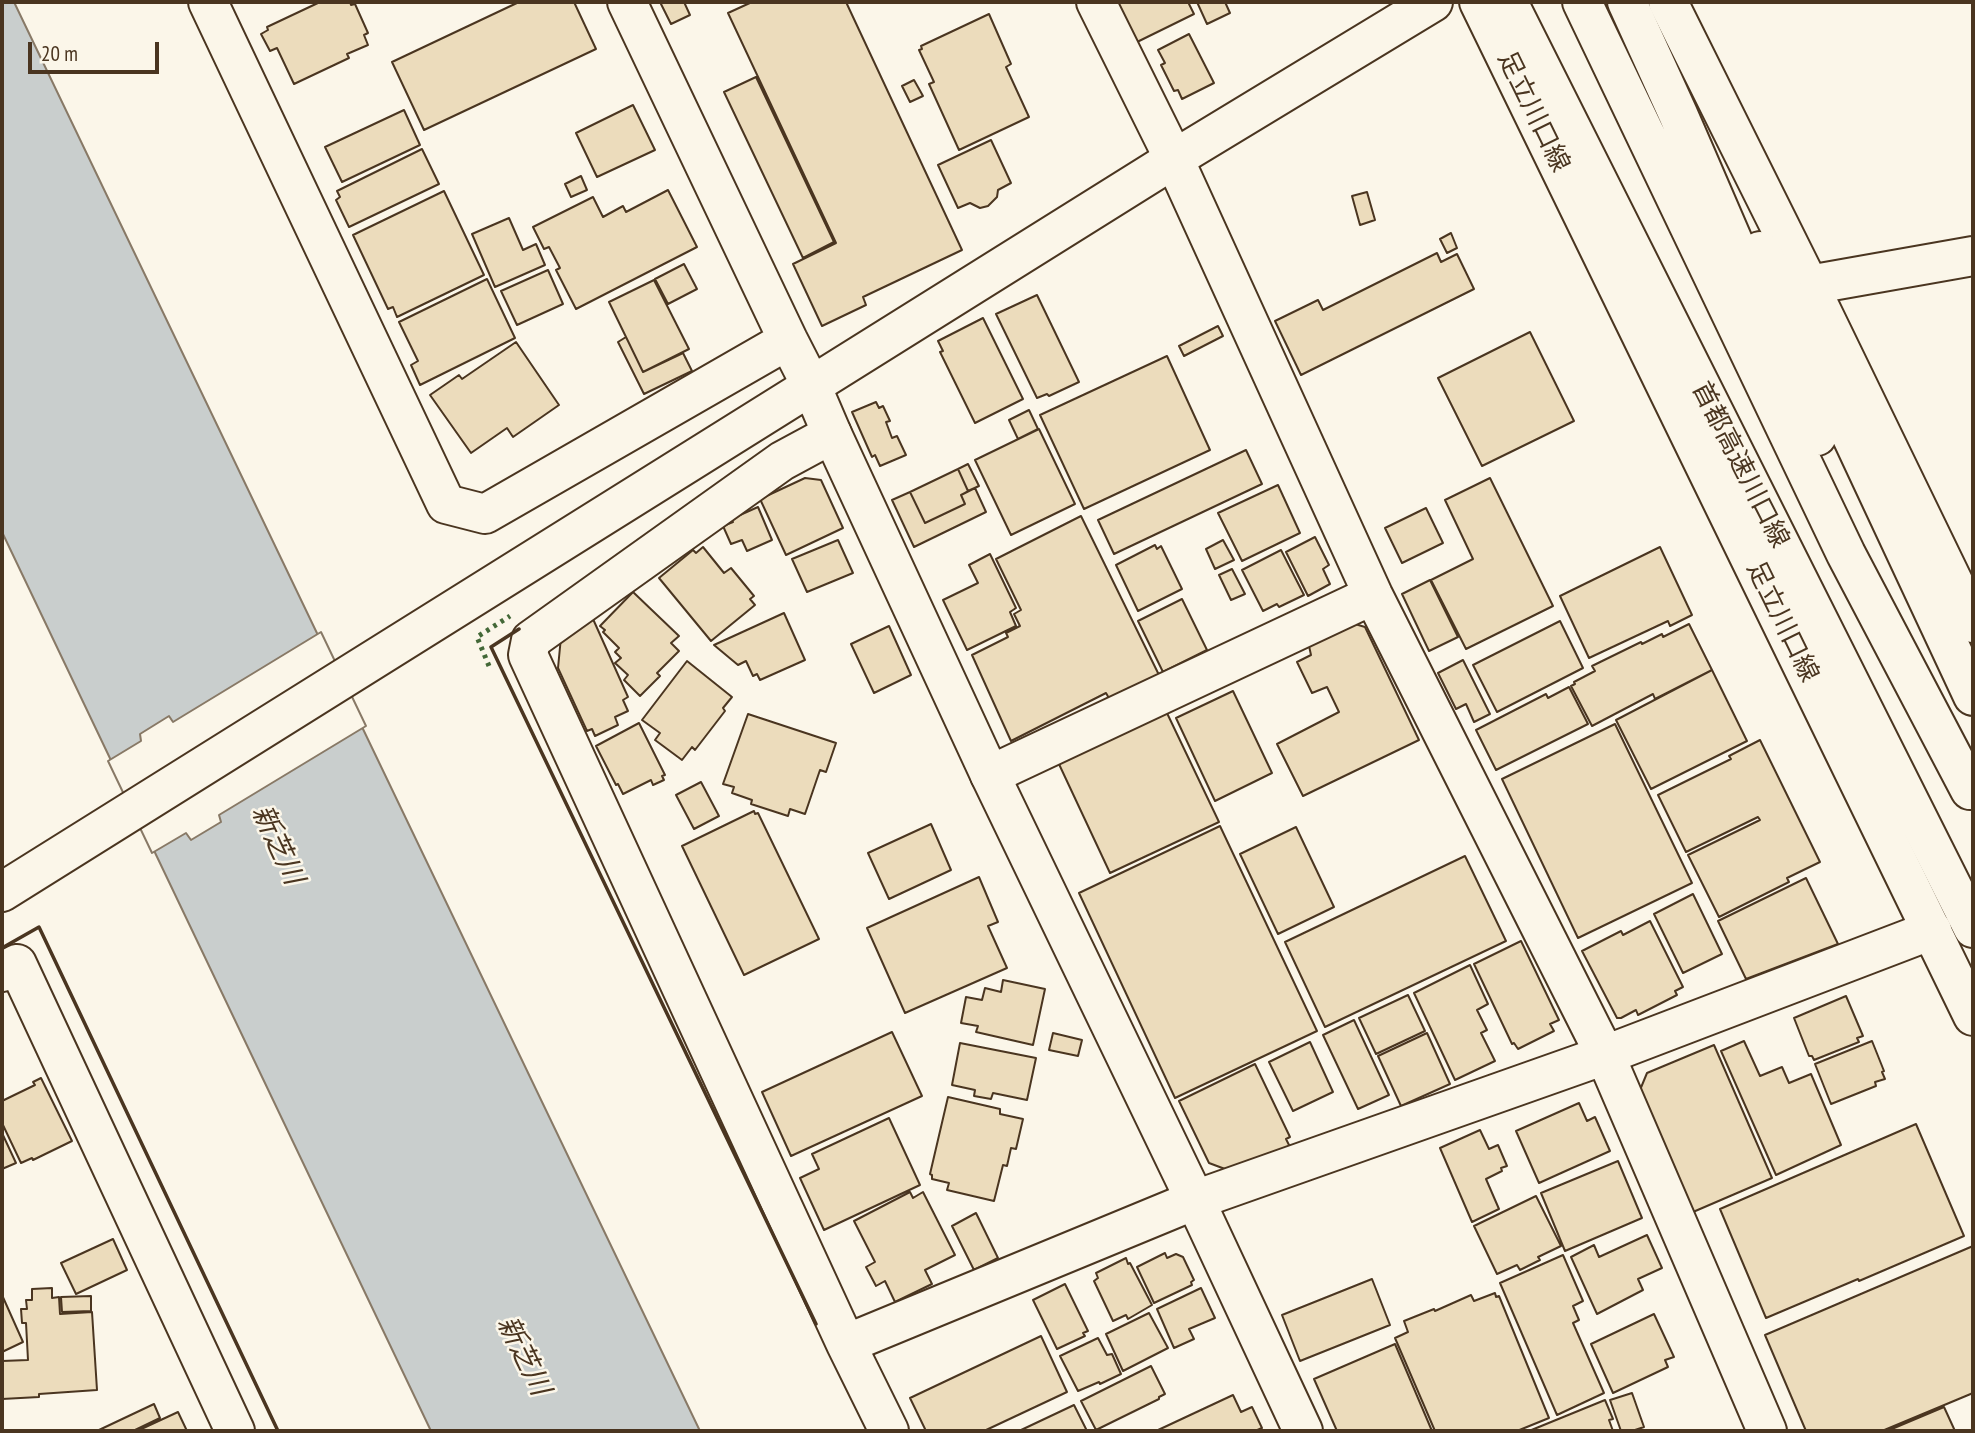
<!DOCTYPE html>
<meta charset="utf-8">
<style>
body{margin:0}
#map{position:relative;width:1975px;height:1433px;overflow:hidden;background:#fbf6e9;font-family:"PT Sans Narrow",sans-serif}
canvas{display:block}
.frame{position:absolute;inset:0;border:4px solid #4a3520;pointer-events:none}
.scale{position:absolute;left:28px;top:42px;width:131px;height:32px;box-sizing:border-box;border:4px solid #4a3520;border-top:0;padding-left:9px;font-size:21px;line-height:24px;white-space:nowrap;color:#4a3520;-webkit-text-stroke:5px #fbf6e9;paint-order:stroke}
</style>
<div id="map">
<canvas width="1975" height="1433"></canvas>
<div class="frame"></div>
<div class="scale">20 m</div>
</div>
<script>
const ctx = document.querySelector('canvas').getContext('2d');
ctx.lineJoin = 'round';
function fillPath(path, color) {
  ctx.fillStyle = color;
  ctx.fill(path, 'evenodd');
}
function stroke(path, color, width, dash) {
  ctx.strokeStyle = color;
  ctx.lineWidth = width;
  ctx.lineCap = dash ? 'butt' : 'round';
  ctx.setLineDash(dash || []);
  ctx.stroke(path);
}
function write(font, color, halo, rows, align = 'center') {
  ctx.font = font + ' "PT Sans Narrow","Noto Sans JP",sans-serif';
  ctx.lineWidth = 5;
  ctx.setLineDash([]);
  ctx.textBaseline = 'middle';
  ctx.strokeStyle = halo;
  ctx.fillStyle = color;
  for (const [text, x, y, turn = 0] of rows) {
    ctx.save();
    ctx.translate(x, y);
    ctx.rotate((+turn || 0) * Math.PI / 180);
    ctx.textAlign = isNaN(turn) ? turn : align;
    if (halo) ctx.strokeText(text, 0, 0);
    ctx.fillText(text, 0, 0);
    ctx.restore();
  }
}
const water = new Path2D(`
 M2,2H14L700,1431H431L2,532Z`);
const pier = new Path2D(`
 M321,632L366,726L219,815L221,822L191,840L186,833L152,853L108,761L141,741L140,734L169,716L173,722Z`);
const building = new Path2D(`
 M320,2H350L351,5L355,4L368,33L364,35L368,45L347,54L349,58L294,84L277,48L270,51L261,34L268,30L267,27Z
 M519,2H574L596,49L424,130L392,62Z
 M660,2H684L690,15L671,24Z
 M752,2H846L962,250L863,297L866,305L822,326L793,264L836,243L728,13Z
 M1115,2H1188L1194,14L1133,44Z
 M1197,2H1225L1230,13L1207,24Z
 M989,14L1011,64L1006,67L1029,117L959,150L929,84L934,82L919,50L922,49L921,46Z
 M1189,34L1214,83L1182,99L1178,90L1174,91L1161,65L1165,63L1158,50Z
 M756,77L834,242L803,258L724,92Z
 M914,80L923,96L910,102L902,86Z
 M633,105L655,150L597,177L576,133Z
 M404,110L420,145L342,182L325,147Z
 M991,140L1011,183L998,190L997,197L988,206L980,208L970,203L958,208L938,165Z
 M422,149L439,184L349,227L336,200L340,197L337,191Z
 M581,176L587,190L571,197L565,184Z
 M668,190L697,247L576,309L556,270L560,268L549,247L544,249L533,227L593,197L603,217L623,206L626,212Z
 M444,191L484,275L397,317L393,307L388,309L353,235Z
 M1367,192L1375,220L1360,225L1352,196Z
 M509,218L523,250L536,244L545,265L495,287L472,234Z
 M1451,233L1457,248L1447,253L1440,239Z
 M1437,253L1441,262L1457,254L1474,289L1301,375L1275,321L1318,300L1323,310Z
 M684,264L697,289L668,304L655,279Z
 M548,270L563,304L517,325L501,291Z
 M487,279L515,338L420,385L411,365L418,361L399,322Z
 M654,280L689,349L643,372L609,302Z
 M1037,295L1079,382L1049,396L1047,394L1037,398L996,314Z
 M983,318L1023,399L975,423L940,352L943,351L938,341Z
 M1218,326L1223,336L1184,356L1179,346Z
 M1530,332L1574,421L1482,466L1438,378Z
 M626,337L643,372L683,353L692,371L644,394L618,342Z
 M516,342L559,405L513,437L507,428L471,453L430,395L459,375L462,379Z
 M1167,356L1210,450L1084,509L1040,415Z
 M876,402L879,408L883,406L890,421L886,422L892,438L897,436L906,455L880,466L875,455L872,457L852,412Z
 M1029,410L1038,429L1018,439L1009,420Z
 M1039,429L1075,504L1011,535L975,460Z
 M1246,450L1262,484L1114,554L1098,520Z
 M968,464L979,486L968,491L958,469Z
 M958,469L968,491L961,495L965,504L925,523L910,492Z
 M805,478L821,480L843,528L786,555L760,499Z
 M1490,478L1553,606L1466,649L1431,580L1473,559L1445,500Z
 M1278,485L1300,533L1242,561L1218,513Z
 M975,488L986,512L914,547L892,500L910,492L925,523L965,504L961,495Z
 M758,507L772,540L747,551L742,540L731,544L723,526L733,522L731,519Z
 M1426,508L1443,543L1402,563L1385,528Z
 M1081,516L1159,675L1110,700L1106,693L1011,741L972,655L1008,637L1006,633L1020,626L1014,614L1021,610L996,559Z
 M1315,537L1329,565L1323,569L1330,584L1308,596L1286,552Z
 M838,540L853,573L807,592L792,559Z
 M1223,540L1234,560L1215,569L1206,549Z
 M1155,545L1157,549L1161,546L1182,589L1138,611L1116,565Z
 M703,547L724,573L731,568L754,596L750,599L755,605L711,641L659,578L693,550L696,553Z
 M1660,547L1692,615L1670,626L1668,621L1589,658L1560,596Z
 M1281,550L1304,595L1279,607L1277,604L1263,611L1242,570Z
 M990,554L1016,608L1010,612L1016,626L967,650L943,600L978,583L969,565Z
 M1232,569L1245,594L1231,600L1219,575Z
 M1430,580L1458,637L1429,651L1402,594Z
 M633,592L679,636L671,643L679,651L657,673L660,676L640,696L624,680L628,675L615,663L621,658L615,652L619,648L603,632L605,630L600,626Z
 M1182,599L1207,650L1163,672L1138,621Z
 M784,613L805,660L760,680L757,674L753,676L746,661L738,665L714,645Z
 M593,619L628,697L623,700L628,711L615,717L618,725L595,736L592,729L587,731L558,668L561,637Z
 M1560,621L1583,668L1497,712L1473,665Z
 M1355,624L1365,627L1419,740L1303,796L1277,744L1339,712L1327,687L1312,693L1297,662L1311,655L1309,646Z
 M1689,624L1712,670L1655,699L1653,694L1592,726L1571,686L1575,684L1574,682L1595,671L1592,666L1641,642L1642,644L1662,634L1663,637Z
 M889,626L911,675L874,693L851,644Z
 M1463,660L1490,714L1474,722L1466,704L1456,709L1438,673Z
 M687,661L732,697L723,708L725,711L695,750L692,747L682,760L655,740L660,733L642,720Z
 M1712,670L1747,741L1651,789L1616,720Z
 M1569,687L1588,724L1496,770L1476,730L1546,694L1548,698Z
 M1233,691L1272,773L1215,801L1176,718Z
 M1166,711L1219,822L1110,873L1058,762Z
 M748,714L836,743L826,772L820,770L805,814L790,809L788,816L751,804L752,800L732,793L734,787L723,784Z
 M639,723L665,775L662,776L664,780L653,785L651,780L623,794L618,784L616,785L596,746Z
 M1615,724L1692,883L1578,938L1502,779Z
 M1760,740L1820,862L1787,878L1789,882L1719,917L1688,855L1760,820L1758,817L1686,852L1658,795L1731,759L1729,756Z
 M701,782L719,816L694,829L676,795Z
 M754,811L755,814L758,813L819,939L744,975L682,846Z
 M931,824L951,870L889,899L868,853Z
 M1220,826L1317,1031L1175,1098L1079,893Z
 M1296,827L1334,907L1278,934L1240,854Z
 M1465,856L1506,941L1325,1027L1285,942Z
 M979,877L998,922L988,926L1007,968L905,1013L867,928Z
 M1806,878L1838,944L1746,979L1718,921Z
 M1693,894L1722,954L1683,973L1654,914Z
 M1650,921L1683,987L1675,991L1677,995L1638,1015L1636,1010L1621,1018H1617L1582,951L1621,931L1623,935Z
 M1521,941L1559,1020L1550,1024L1554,1031L1518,1049L1514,1043L1512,1044L1474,964Z
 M1470,965L1488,1004L1477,1010L1487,1030L1481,1033L1495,1061L1455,1080L1414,993Z
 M1003,980L1045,989L1033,1045L976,1032L978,1026L961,1023L966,997L982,1000L985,988L1001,992Z
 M1408,995L1425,1031L1376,1054L1359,1018Z
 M1846,996L1863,1036L1857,1038L1859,1042L1814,1060L1812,1056H1809L1794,1018Z
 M1354,1020L1389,1095L1358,1109L1323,1035Z
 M892,1032L922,1096L791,1156L762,1092Z
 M1053,1033L1082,1040L1078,1056L1049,1050Z
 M1427,1033L1450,1084L1401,1106L1378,1056Z
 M1744,1041L1760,1076L1782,1067L1789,1083L1811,1074L1841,1145L1776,1175L1721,1051Z
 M1872,1041L1884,1071L1882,1072L1885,1079L1875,1082L1876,1086L1831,1104L1815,1064Z
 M1310,1042L1333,1092L1293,1111L1269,1062Z
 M960,1043L1036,1058L1027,1100L993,1093L991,1099L974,1096L975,1090L952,1085Z
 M1714,1045L1772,1178L1693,1212L1640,1090L1647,1073Z
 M1255,1064L1290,1137L1286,1139L1290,1147L1233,1172L1209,1163L1179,1101Z
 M41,1078L72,1141L33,1160L32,1158L21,1163L2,1123V1101L35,1085L33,1082Z
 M948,1097L1000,1109V1114L1023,1119L1016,1149L1011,1148L1007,1166L1003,1165L994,1201L947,1190L949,1183L932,1179V1175L930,1174Z
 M1579,1103L1587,1121L1595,1117L1610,1151L1539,1183L1516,1131Z
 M889,1118L920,1185L824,1230L800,1178L819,1169L812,1154Z
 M1916,1124L1964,1236L1859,1281L1858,1279L1766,1318L1720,1209Z
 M1480,1130L1489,1149L1498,1145L1507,1166L1501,1168L1502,1171L1486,1179L1499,1209L1472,1222L1440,1148Z
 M2,1133L16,1163L2,1169Z
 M1618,1161L1642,1218L1565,1251L1541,1193Z
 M910,1192L913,1198L923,1192L955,1255L925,1270L932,1284L895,1302L885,1281L876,1286L866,1267L875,1262L854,1221Z
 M1536,1196L1561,1246L1538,1257L1540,1260L1520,1270L1517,1265L1497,1274L1474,1226Z
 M976,1213L998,1258L974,1270L952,1226Z
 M1647,1235L1662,1268L1638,1279L1643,1290L1597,1314L1571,1257L1594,1245L1599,1257Z
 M113,1239L127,1270L76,1294L61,1263Z
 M1973,1246V1393L1882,1431H1806L1765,1335Z
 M1165,1253L1167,1258L1176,1254L1183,1257L1194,1280L1191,1282L1192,1285L1154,1303L1137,1267Z
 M1563,1255L1583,1301L1573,1306L1579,1320L1573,1323L1604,1393L1557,1415L1500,1283Z
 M1126,1258L1128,1264L1130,1263L1152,1305L1128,1319L1126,1315L1113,1321L1094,1281L1098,1278L1096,1273Z
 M1372,1279L1390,1325L1300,1361L1282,1315Z
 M1065,1284L1088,1331L1083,1333L1085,1336L1057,1349L1033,1300Z
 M52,1288V1298L59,1297L60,1314L92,1312L97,1390L39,1394V1397L2,1399V1361L28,1360L26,1323H22L21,1309H27L26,1300H32V1289Z
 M1201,1288L1215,1318L1189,1329L1194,1339L1174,1348L1157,1309Z
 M1495,1293L1496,1297L1499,1296L1549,1418L1517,1431H1435L1395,1338L1408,1332L1404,1321L1434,1309L1435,1311L1471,1295L1474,1301Z
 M2,1295L23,1342L2,1352Z
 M91,1296V1311L62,1312L61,1297Z
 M1149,1313L1168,1348L1123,1371L1106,1334Z
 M1654,1314L1674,1357L1665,1360L1668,1367L1613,1393L1591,1344Z
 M1041,1336L1067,1392L984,1431H926L910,1398Z
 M1098,1338L1107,1355L1112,1354L1121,1374L1100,1384L1099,1382L1078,1391L1060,1356Z
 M1395,1344L1432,1431H1337L1314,1379Z
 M1151,1366L1165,1394L1159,1397V1399L1096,1430L1081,1401Z
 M1632,1393L1644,1427L1632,1431H1621L1610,1400Z
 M1233,1395L1241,1412L1252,1407L1262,1428L1255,1431H1156Z
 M1605,1400L1613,1419L1609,1420L1613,1431H1529Z
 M154,1404L160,1418L133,1431H100L99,1430Z
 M1074,1405L1087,1431H1019Z
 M1944,1407L1955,1431H1887Z
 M178,1412L187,1431H137Z`);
const street = new Path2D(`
 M208,2L446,504L485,514L788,340
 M627,2L788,340L811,385
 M1096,2L1174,159L1373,595L1605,1055L1767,1431
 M1809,285L1973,256
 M832,434L782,461L531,640L528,655L846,1344L889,1431
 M990,775L1373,595
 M2,972L17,964L235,1431
 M846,1344L1195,1200L1605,1055L1932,930`);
const secondary = new Path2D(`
 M1479,2L1973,1016
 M1668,2L1809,285L1973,623
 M811,385L832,434L990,775L1195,1200L1303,1431
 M2,892L1174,159L1433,2`);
const highway = new Path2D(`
 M1508,2L1973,928
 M1582,2L1846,554L1970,790
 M1627,2L1678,114L1817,436
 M1760,251L1787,298L1973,696`);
const hedge = new Path2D(`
 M489,666L477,637L510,616`);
const wall = new Path2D(`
 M519,629L491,647L816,1324
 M2,948L39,927L278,1431`);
const streetNames = [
 ["足立川口線",1533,112,64],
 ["首都高速川口線",1740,465,63],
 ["足立川口線",1782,622,64]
];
const waterNames = [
 ["新芝川",277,845,65],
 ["新芝川",523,1356,64]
];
fillPath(water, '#c9cecd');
stroke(water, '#887966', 2);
fillPath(pier, '#fbf6e9');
stroke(pier, '#887966', 2);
fillPath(building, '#ecdcbc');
stroke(building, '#4a3520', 2);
stroke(street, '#4a3520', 42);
stroke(secondary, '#4a3520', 42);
stroke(highway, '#4a3520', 42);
stroke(street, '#fbf6e9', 38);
stroke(secondary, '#fbf6e9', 38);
stroke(highway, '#fbf6e9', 38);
stroke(hedge, '#436837', 5, [3.5, 5]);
stroke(wall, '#4a3520', 3.5);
write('26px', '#4a3520', '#fbf6e9', streetNames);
write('italic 28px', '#4a3520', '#fbf6e9', waterNames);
</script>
